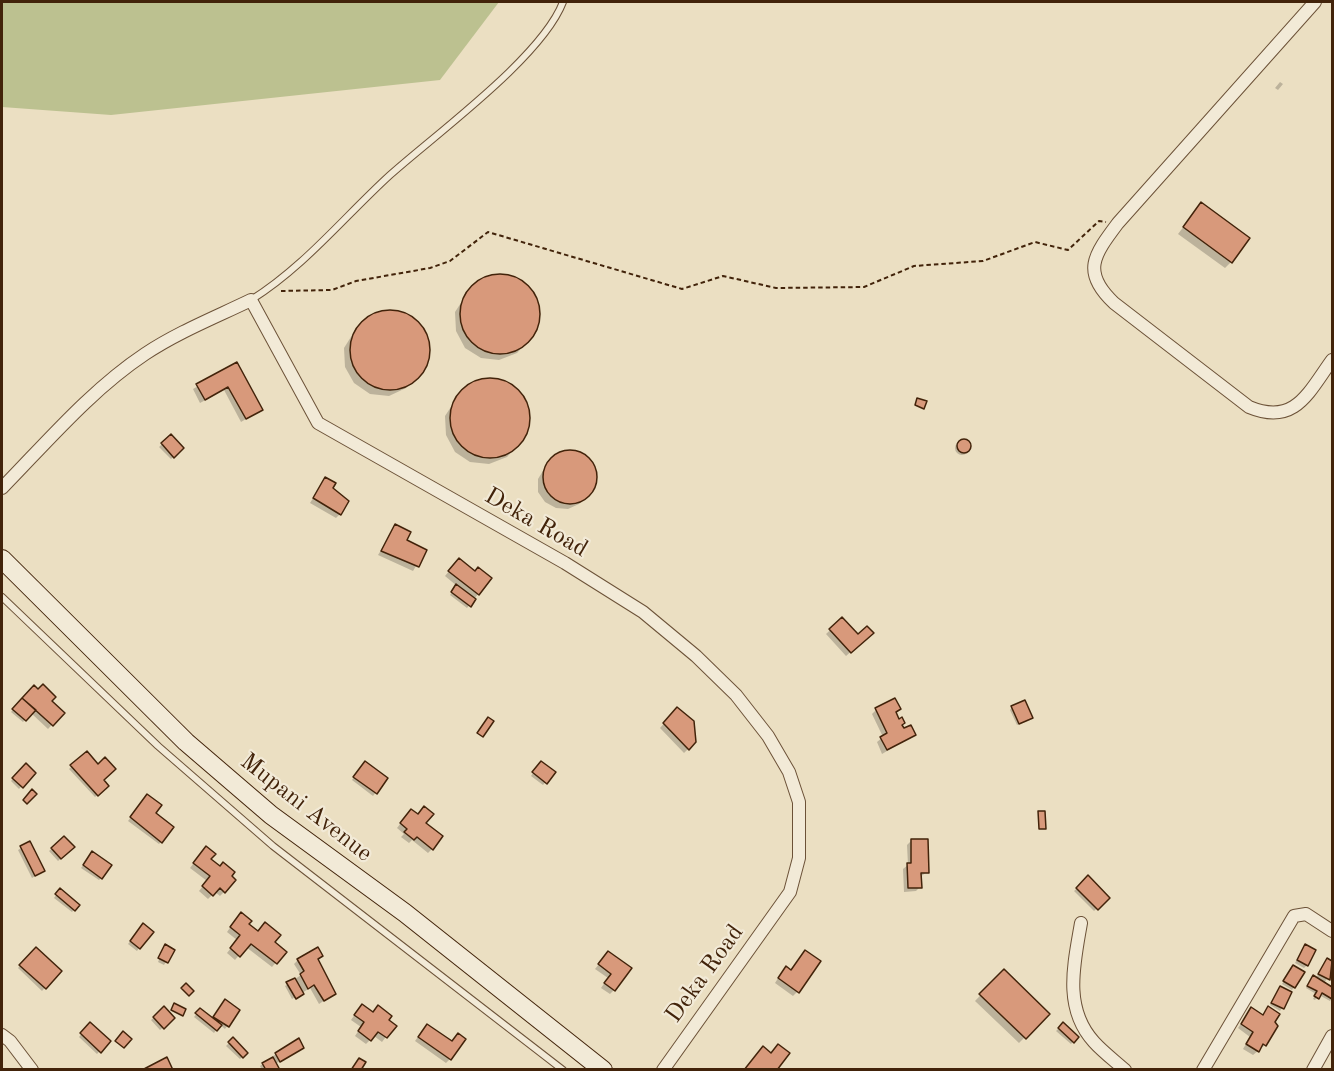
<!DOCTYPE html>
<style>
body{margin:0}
#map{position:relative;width:1334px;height:1071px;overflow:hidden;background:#ebdfc2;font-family:"Old Standard TT",serif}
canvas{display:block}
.frame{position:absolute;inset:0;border:3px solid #42230a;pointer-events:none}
</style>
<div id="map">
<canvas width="1334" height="1071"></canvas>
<div class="frame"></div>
</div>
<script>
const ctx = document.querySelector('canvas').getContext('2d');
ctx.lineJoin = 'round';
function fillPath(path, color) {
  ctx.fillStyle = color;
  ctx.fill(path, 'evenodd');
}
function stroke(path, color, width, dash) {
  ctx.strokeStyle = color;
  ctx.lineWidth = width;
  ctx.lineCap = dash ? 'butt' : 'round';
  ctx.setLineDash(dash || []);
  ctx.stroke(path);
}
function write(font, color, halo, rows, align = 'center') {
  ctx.font = font + ' "Old Standard TT",serif';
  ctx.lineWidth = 4.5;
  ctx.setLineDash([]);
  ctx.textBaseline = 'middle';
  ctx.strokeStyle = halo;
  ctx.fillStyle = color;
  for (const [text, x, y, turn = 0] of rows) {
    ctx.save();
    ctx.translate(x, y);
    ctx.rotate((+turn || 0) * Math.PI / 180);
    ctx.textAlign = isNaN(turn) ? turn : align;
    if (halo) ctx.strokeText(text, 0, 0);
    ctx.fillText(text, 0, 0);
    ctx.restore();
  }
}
const green = new Path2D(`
 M2,2H499L440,80L111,115L2,107Z`);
const shadow = new Path2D(`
 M1280,82L1283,84L1278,90L1275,88Z
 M1201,204L1231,262L1225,268L1178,234Z
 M504,275L522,281L535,295L540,313L536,332L517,353L499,360L481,358L465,348L456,331L455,312L470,289L485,277Z
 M393,310L411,317L424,331L429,349L425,367L406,388L389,396L370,394L354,383L345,367L344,348L359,324L375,313Z
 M237,364L261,410L241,422L224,390L200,403L193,389Z
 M494,379L512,385L525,399L530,417L526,436L507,457L489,464L470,462L455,452L446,435L445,416L460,393L475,381Z
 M171,436L182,448L171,459L159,447Z
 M955 448a7 7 0 1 1 14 0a7 7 0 1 1-14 0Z
 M571,451L583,455L591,463L595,475L593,487L579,504L568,509L556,508L545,502L538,492V479L549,461L559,453Z
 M325,479L331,488L341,494L340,514L336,518L310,503Z
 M396,526L405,540L425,551L413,571L378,555Z
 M455,564L490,579L467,608L450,595L457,586L445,576Z
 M842,619L857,636L872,633L846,656L826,634Z
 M50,701L63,713L48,729L31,713L23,722L11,712L19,703Z
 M1012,707L1031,718L1017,725L1010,710Z
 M677,709L695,742L684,753L660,728Z
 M899,709L895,714L903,730L914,735L882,754L877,742L883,737L872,714L876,710Z
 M87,753L107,786L95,797L69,769Z
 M26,765L34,773L19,789L11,781Z
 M362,765L386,779L373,796L352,780Z
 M539,765L553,773L543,785L531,776Z
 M145,799L154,813L161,842L159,844L128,821Z
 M407,815L424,823L432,849L428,853L412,840L409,843L401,837L404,834L397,828Z
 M64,838L73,847L58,861L49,851Z
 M911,841L927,872L920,877V887L916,891L904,892L903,869L908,865L907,845Z
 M30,843L43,871L32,878L18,850Z
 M202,852L224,892L220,896L215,892L208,899L199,891L207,881L190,868Z
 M90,856L101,878L99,880L81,868Z
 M1088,878L1108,898L1094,911L1074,891Z
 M60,890L78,905L72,912L54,898Z
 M237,918L285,952L272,967L246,947L235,960L227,953L237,940L227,932Z
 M141,928L139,948L137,951L128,944Z
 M165,947L173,950L164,965L158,962Z
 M1303,948L1307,965L1304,968L1295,963Z
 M36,949L60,971L42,991L18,968Z
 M608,953L614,990L610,994L601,988L608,978L595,969Z
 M321,956L317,960L334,994L319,1004L310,988L292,999L285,986L301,975L294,964L298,960Z
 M1327,960L1332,962V972L1324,983L1332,989V998L1330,1001L1319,995L1315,1000L1313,999L1316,994L1306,988L1311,979L1316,978Z
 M1293,966L1294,987L1292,990L1282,984Z
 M1004,971L1048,1014L1019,1043L975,1001Z
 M782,972L797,992L793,996L775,983Z
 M1280,988L1282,1008L1280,1011L1270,1005Z
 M223,1004L238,1010L225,1029L220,1025L214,1033L194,1017L200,1010L212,1019Z
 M164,1008L173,1018L160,1030L151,1020Z
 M1268,1008L1265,1045L1253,1055L1243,1049L1250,1037L1238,1028L1251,1009L1262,1016Z
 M358,1010L373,1013L394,1026L382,1042L374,1036L366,1044L355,1036L361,1027L351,1020Z
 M90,1024L109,1041L97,1054L79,1037Z
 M1063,1024L1077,1037L1071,1044L1056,1031Z
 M423,1030L450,1059L446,1063L415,1041Z
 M233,1039L246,1053L240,1059L226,1046Z
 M300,1050L275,1064L278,1070H262L260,1066L276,1054Z`);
const building = new Path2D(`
 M1201,202L1250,238L1232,263L1183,227Z
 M460 314a40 40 0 1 1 80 0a40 40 0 1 1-80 0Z
 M350 350a40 40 0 1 1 80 0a40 40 0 1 1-80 0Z
 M237,362L263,410L246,419L228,387L205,400L196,384Z
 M450 418a40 40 0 1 1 80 0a40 40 0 1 1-80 0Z
 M917,398L927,401L924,409L915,405Z
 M171,434L184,448L174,458L161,443Z
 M957 446a7 7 0 1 1 14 0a7 7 0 1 1-14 0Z
 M543 477a27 27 0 1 1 54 0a27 27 0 1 1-54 0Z
 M325,477L336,483L333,488L349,501L341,515L313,498Z
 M395,524L411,532L407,540L427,550L419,567L381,551Z
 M459,558L475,571L478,567L492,578L479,595L448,571Z
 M456,584L476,599L471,607L451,592Z
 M842,617L858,634L867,626L874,633L851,653L829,629Z
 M43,684L56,697L52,701L65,713L53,726L22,698L34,685L38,689Z
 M22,698L36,710L26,721L12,709Z
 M895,698L901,709L896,712L899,719L902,717L905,723L902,725L904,728L911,725L916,735L887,750L880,737L887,733L875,708Z
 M1025,700L1033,718L1019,724L1011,706Z
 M677,707L694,721L696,742L689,750L663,723Z
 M488,717L494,721L483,737L477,733Z
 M87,751L98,764L105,757L116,769L104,780L109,786L98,796L70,765Z
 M365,761L388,778L377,794L353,777Z
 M541,761L556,772L547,784L532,772Z
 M26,763L36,773L23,788L12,778Z
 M32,789L37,794L27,804L23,800Z
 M147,794L162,805L156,813L174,827L162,843L130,817Z
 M424,806L434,814L426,823L443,836L433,850L417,837L414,840L404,832L407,829L400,823L411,809L418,814Z
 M1038,811H1045L1046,829H1039Z
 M64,836L75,847L61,859L51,848Z
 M911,839H928L929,873H921L922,888H908L907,863H911Z
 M30,841L45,871L35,876L20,846Z
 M206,846L216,854L211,859L220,866L223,862L235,872L232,876L236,880L225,893L220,888L213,896L202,886L210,876L193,863Z
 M92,851L112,865L102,879L83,865Z
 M1088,875L1110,898L1098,910L1076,888Z
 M60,888L80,905L75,911L55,894Z
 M241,912L252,921L249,924L258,931L265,922L281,935L275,942L287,952L277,964L251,944L240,957L230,948L240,935L230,927Z
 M143,923L154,932L140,949L130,941Z
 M165,944L175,950L168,963L158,958Z
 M1305,944L1316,950L1308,966L1297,960Z
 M36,947L62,971L46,989L19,965Z
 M318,947L323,956L318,959L336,994L324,1001L314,985L308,989L300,974L304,971L297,959Z
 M805,950L821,961L799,993L778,978L786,966L791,970Z
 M608,951L632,968L615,991L604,983L611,974L598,964Z
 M1327,958L1332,961L1330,980L1318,974Z
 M1293,965L1305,972L1295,988L1283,981Z
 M1004,969L1050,1014L1026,1039L979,994Z
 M1313,975L1332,987V999L1322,993L1319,999L1314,996L1317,991L1307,986Z
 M295,978L304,994L296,999L286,982Z
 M186,983L194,991L189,996L181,988Z
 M1280,986L1292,992L1284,1009L1271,1003Z
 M225,999L240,1010L229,1027L213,1017Z
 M174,1003L186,1009L183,1016L171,1010Z
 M362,1004L373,1012L378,1005L392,1016L389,1020L397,1026L387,1038L378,1032L371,1041L358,1031L364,1022L354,1015Z
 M164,1006L175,1018L164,1029L153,1017Z
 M1268,1006L1280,1014L1275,1022L1278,1026L1266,1046L1263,1044L1259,1052L1246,1044L1253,1032L1241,1024L1251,1007L1263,1015Z
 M200,1008L222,1025L217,1031L195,1013Z
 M90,1022L111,1041L101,1053L80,1033Z
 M1063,1022L1079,1037L1074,1043L1058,1028Z
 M427,1024L452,1041L458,1033L466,1039L451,1060L418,1037Z
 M123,1031L132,1039L124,1048L115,1041Z
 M233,1037L248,1053L243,1058L228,1042Z
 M299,1038L304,1048L280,1062L275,1053Z
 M778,1044L790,1053L777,1070H744L763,1046L771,1053Z
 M167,1057L173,1070H142Z
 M273,1057L280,1070H266L262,1063Z
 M359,1058L366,1062L361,1070H351Z`);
const path = new Path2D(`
 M281,291L332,290L356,281L430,268L450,261L488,232L682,289L723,276L776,288L864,287L914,266L983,261L1035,242L1068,250L1099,221L1106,222`);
const lane = new Path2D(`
 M251,300C304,267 344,217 390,175C437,133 542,57 563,2
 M2,597L158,746L273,846L563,1070`);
const street = new Path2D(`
 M1315,2L1118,223C1094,255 1081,272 1114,303L1249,407C1295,426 1308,393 1332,360
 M2,488C47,442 91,390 145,354C178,332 216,317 251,300L318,423L565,563L643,612L696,656L736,695L768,736L789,772L799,802V858L790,892L663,1070
 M1081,923C1074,964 1063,1008 1094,1042C1103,1052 1115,1061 1125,1070
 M2,1035L10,1041L32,1070
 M1203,1070L1294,916L1306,914L1332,931
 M1313,1070L1332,1036`);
const secondary = new Path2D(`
 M2,559L186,742L271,815L405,913L603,1070`);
const streetNames = [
 ["Deka Road",536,523,30],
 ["Mupani Avenue",306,808,38],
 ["Deka Road",705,974,-54]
];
fillPath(green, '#bcc190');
fillPath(shadow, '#0003');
fillPath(building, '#d8997b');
stroke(building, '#42230a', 1.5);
stroke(lane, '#6c5238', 8);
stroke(street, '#6c5238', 14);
stroke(secondary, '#42230a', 20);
stroke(path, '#42230a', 2, [4.5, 3]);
stroke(lane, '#f2ead7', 6);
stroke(street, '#f2ead7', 12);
stroke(secondary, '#f2ead7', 18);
write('24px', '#42230a', '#f2ead7', streetNames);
</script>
